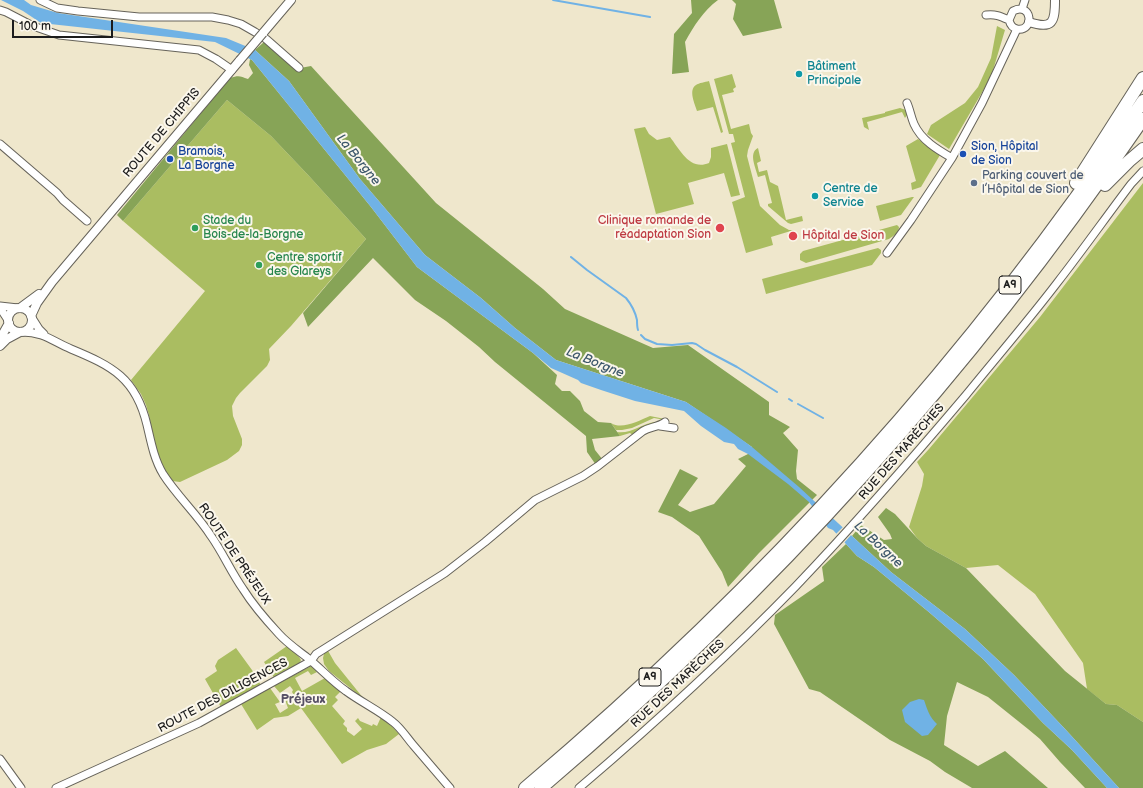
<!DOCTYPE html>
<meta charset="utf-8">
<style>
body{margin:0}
#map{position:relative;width:1143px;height:788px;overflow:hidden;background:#efe7cc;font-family:"Balsamiq Sans",sans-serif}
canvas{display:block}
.scale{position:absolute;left:12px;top:20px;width:101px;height:18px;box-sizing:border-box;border:2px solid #1c1c1c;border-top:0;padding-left:5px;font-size:12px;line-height:14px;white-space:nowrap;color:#1c1c1c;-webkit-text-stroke:3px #fbf7ec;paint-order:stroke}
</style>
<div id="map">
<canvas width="1143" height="788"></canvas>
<div class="scale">100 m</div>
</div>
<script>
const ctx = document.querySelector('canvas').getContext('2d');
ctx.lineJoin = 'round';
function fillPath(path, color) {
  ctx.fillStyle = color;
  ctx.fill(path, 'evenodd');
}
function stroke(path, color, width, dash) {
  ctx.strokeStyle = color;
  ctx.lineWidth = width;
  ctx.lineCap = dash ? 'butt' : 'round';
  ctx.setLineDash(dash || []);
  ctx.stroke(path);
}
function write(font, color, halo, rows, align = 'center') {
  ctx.font = font + ' "Balsamiq Sans",sans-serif';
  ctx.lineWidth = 4;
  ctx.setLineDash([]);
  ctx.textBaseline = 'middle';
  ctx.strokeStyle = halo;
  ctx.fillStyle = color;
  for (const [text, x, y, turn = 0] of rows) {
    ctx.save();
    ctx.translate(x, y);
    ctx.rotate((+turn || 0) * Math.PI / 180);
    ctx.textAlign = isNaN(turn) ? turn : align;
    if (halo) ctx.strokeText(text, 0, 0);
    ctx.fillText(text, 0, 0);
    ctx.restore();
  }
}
const green = new Path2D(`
 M997,26L1005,30L991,77L949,149L927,134L931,125L965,103L978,87L991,58Z
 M732,74L736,87L733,89L734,92L722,95L731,129L749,124L751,133L753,136L748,150L747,156L760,206L780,225L789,230H794L771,237L773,245L746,253L732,202L745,197L731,143L735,142L733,134H729L714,79Z
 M709,81L723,132L721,133L713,107L697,111C695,104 688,90 696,85C699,83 705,82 709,81Z
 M227,100L271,136L309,176L366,239L291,326L269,349L270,360L267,366L240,393L236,398L232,406L233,416L242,439V445L239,451L227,460L180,482L172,481L166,474L160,460L153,439L149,415L146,405L141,394L131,380L205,291L123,221Z
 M900,108L906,110L907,115L905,118L902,112L867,122L869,130L864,127L862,118L885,113V112Z
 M645,127L649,134L657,140L670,137C680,150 690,171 709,163L711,157V148L727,144L740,195L731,197L724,173L688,183L694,204L656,214L634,129Z
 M918,139L940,155L921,187L912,190L911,183L916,181L906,146Z
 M758,148L761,161L757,163L759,172L767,170L770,182L778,186L786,220L802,216L803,221L791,224L788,223L768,206V204L772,203L765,175L758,177C756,168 748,153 758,148Z
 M1143,183V722L1117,705L1106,704L1087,689L1083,663L1035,594L998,565L966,568L926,546L917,538L909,527L922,486L924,474L917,462L929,449L1040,317Z
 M912,197H914L901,215L880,221L876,206Z
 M897,225L899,227C899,233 893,236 889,239L806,263L800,260V254L803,251Z
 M878,248L881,250V253L872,265L766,294L762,279Z
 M650,416L665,419V420L654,418L632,428L622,430H616L611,423C622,430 638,421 650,416Z
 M654,422L658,423L634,436L630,433L620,436L617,432C631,434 642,424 654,422Z
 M287,646L299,657L301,660L299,665L275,679L264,662Z
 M236,648L252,670L262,687L222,709L205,679L217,671L215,666L218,660Z
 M327,649L335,663L364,699L329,671L324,664L323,658L324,654L322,652Z
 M311,666L317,672L311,675L308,671L295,678L302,691L325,678L341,691L335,697L338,700L332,706L345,721L343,724L347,728V731L354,736L362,729L355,721L358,718L360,721L372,726L373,724L377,726L381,717L387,721L399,734L386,744L367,750L342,764L301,708L288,716L274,718L257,730L241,704L270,688L280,702L275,704L280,713L288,708L285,700L294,695L292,692L293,690L290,686L280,693L274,686Z`);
const forest = new Path2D(`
 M691,0H718C703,11 694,26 685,42L689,72L672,74L674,34L692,13Z
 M732,0H774L782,28L743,36L733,19L736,4Z
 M264,42L295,69L311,66L436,203L543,289L565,309L653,348L688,345L769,402V415L790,427L783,433L798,450L796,471L797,479L817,495L759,553L728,587L722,572L699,536L672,517L658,512L680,469L698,478L678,505L690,512L714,504L746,466L738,459L748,454L752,447L686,402L556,360L515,328L481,298L425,255L360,179L289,81L255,50Z
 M250,59L252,60L371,207L417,267L533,353L557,375L555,384L562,391H570L580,401L584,411L598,422L611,423L620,436L592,439L595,450L603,460L596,465L587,452L586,436L495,362L479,347L446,321L415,300L373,258L308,327L303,313L366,239L309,176L271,136L227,100L123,221L117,215L230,78C239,75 240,76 248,79L253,73L249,65Z
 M886,508L895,514L917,538L926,546L966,568L1065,671L1106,704L1117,705L1143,722V788H1119L1066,730L1014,675L965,629L891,572L852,536L861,525L884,540L892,539L890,534L878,517Z
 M846,544L857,556L874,567L930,613L983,659L1043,723L1072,750L1107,788H1085L1060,762L1040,739L1028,729L988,697L957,682L947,716L944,745L978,766L1005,751L1048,788H972L945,772L930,761L890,740L820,692L809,689L774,624L775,615L824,581L822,567Z`);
const water = new Path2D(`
 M1,0H24L31,5L58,13L226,38L255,50L289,81L360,179L425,255L481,298L515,328L556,360L686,402L726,428L752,447L799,487L891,572L965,629L1014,675L1066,730L1119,788H1107L1072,750L1043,723L983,659L930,613L874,567L857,556L833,530L828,528L809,502L788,484L748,454L738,449L734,444L724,442L701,426L684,411L635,401L601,390L581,383L578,380L551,368L533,353L417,267L371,207L252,60L215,42L41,23L23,11Z
 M919,699L924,700C927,709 930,718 937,724L928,735L922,736L905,722L902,710L910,702Z`);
const pier = new Path2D(`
 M844,526L852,534L843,544L835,535Z`);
const stream = new Path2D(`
 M553,0L650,17
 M571,257L587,270L626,298C631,304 635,311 637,320C637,323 637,327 638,330
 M641,335L645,339L657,344L672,345L692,343L696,344L705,350L737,367L777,392
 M789,399L792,401
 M798,404L823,418`);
const minor = new Path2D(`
 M40,0L57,8L78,11L139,17H212L228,20L241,24L255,32L266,39L299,68
 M1022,9L1025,0
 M0,10L6,12L33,26L59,35L199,50L216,59L232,70
 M986,15C996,14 1000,16 1009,20C1010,24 1012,28 1017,29C1035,32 1032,1 1013,11L1009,20
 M907,103C910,110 911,117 914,124C921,140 938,150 952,158
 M0,144L57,193L63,200L87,221
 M887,253L911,220L952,158L982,103L1017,29
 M0,306L18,308
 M0,308L8,320
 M32,318L39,329L44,334
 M22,332C44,332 52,341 71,349C112,366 136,378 147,425C151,442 154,459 163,474C177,496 197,514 211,536C223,553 231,572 243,589C253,605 266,620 279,634C288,644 299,651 309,659C322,670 333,682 346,691C361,702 378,710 393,722C401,728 407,738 414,746C426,760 438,774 450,788
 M660,426L674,428
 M0,759L21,788
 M56,788L199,723L311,661L316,654L445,573L485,542L535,500L583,476L598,466L643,431C650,427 658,427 665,422
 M579,788C654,724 727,657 796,586C855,524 911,460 966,395C996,358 1028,321 1057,283C1082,251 1106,217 1131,184L1143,171`);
const tertiary = new Path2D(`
 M1029,22C1053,30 1055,22 1055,0
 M263,33L291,0
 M20,308L39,294
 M8 320a12 12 0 1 1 24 0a12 12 0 1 1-24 0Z
 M31,316L37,303L52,282L240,60
 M0,339L9,323
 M0,346L7,339L20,332`);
const motorway = new Path2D(`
 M1076,183L1143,78
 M1105,185L1129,161L1143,149
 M525,788C761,589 971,358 1143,101
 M541,788C771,593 973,368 1143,119`);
const tertiaryBridge = new Path2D(`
 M240,60L263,33`);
const markers = [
 [799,74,4,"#0f9aa8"],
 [963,154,4,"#1a4fb4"],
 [170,159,4,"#1a4fb4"],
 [974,183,4,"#5c6f8a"],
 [815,196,4,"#0f9aa8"],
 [195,228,4,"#2e9e5b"],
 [720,228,5,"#e0444e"],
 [793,236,5,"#e0444e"],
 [259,265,4,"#2e9e5b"]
];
const shields = [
 [1010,285,22],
 [650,677,22]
];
const shieldNames = [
 ["A9",1010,285],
 ["A9",650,677]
];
const cultureNames = [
 ["Bâtiment",807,67],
 ["Principale",807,81],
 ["Centre de",823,189],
 ["Service",823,203]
];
const streetNames = [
 ["ROUTE DE CHIPPIS",162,133,-50],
 ["RUE DES MARÈCHES",902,452,-49],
 ["ROUTE DE PRÉJEUX",234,554,56],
 ["RUE DES MARÈCHES",678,684,-43],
 ["ROUTE DES DILIGENCES",223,696,-28]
];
const transitNames = [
 ["Sion, Hôpital",971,147],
 ["de Sion",971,161],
 ["Bramois,",178,152],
 ["La Borgne",178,166]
];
const serviceNames = [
 ["Parking couvert de",982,176],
 ["l’Hôpital de Sion",982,190]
];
const leisureNames = [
 ["Stade du",203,221],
 ["Bois-de-la-Borgne",203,235],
 ["Centre sportif",267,258],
 ["des Glareys",267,272]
];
const healthNames = [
 ["Clinique romande de",711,221],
 ["réadaptation Sion",711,235],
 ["Hôpital de Sion",802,236,"left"]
];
const waterNames = [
 ["La Borgne",358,160,51],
 ["La Borgne",595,363,22],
 ["La Borgne",878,545,43]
];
const neighbourhoodNames = [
 ["Préjeux",303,700]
];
fillPath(green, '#aabd61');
fillPath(forest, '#87a457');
fillPath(water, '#70b2e5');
fillPath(pier, '#efe7cc');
stroke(stream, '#70b2e5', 2);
stroke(minor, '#66635a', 9);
stroke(tertiary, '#66635a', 10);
stroke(motorway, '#66635a', 14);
stroke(minor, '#fff', 7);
stroke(tertiary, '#fff', 8);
stroke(motorway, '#fff', 12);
stroke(tertiaryBridge, '#66635a', 10, []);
stroke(tertiaryBridge, '#fff', 8);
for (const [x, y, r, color] of markers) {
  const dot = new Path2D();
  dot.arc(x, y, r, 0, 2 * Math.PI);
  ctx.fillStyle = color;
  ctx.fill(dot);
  stroke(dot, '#fbf7ec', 1.5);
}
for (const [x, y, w] of shields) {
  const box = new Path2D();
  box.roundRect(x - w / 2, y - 9, w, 18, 3);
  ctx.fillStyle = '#fbf7ec';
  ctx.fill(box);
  stroke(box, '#1c1c1c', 1);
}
write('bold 11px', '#1c1c1c', null, shieldNames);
write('12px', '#0d838f', '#fbf7ec', cultureNames, 'left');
write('12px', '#1c1c1c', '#fbf7ec', streetNames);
write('12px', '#164399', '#fbf7ec', transitNames, 'left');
write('12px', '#4e5e75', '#fbf7ec', serviceNames, 'left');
write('12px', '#27864d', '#fbf7ec', leisureNames, 'left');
write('12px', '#be3a42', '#fbf7ec', healthNames, 'right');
write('italic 13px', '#3e586c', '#fbf7ec', waterNames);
write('bold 13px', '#575066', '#fbf7ec', neighbourhoodNames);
</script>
